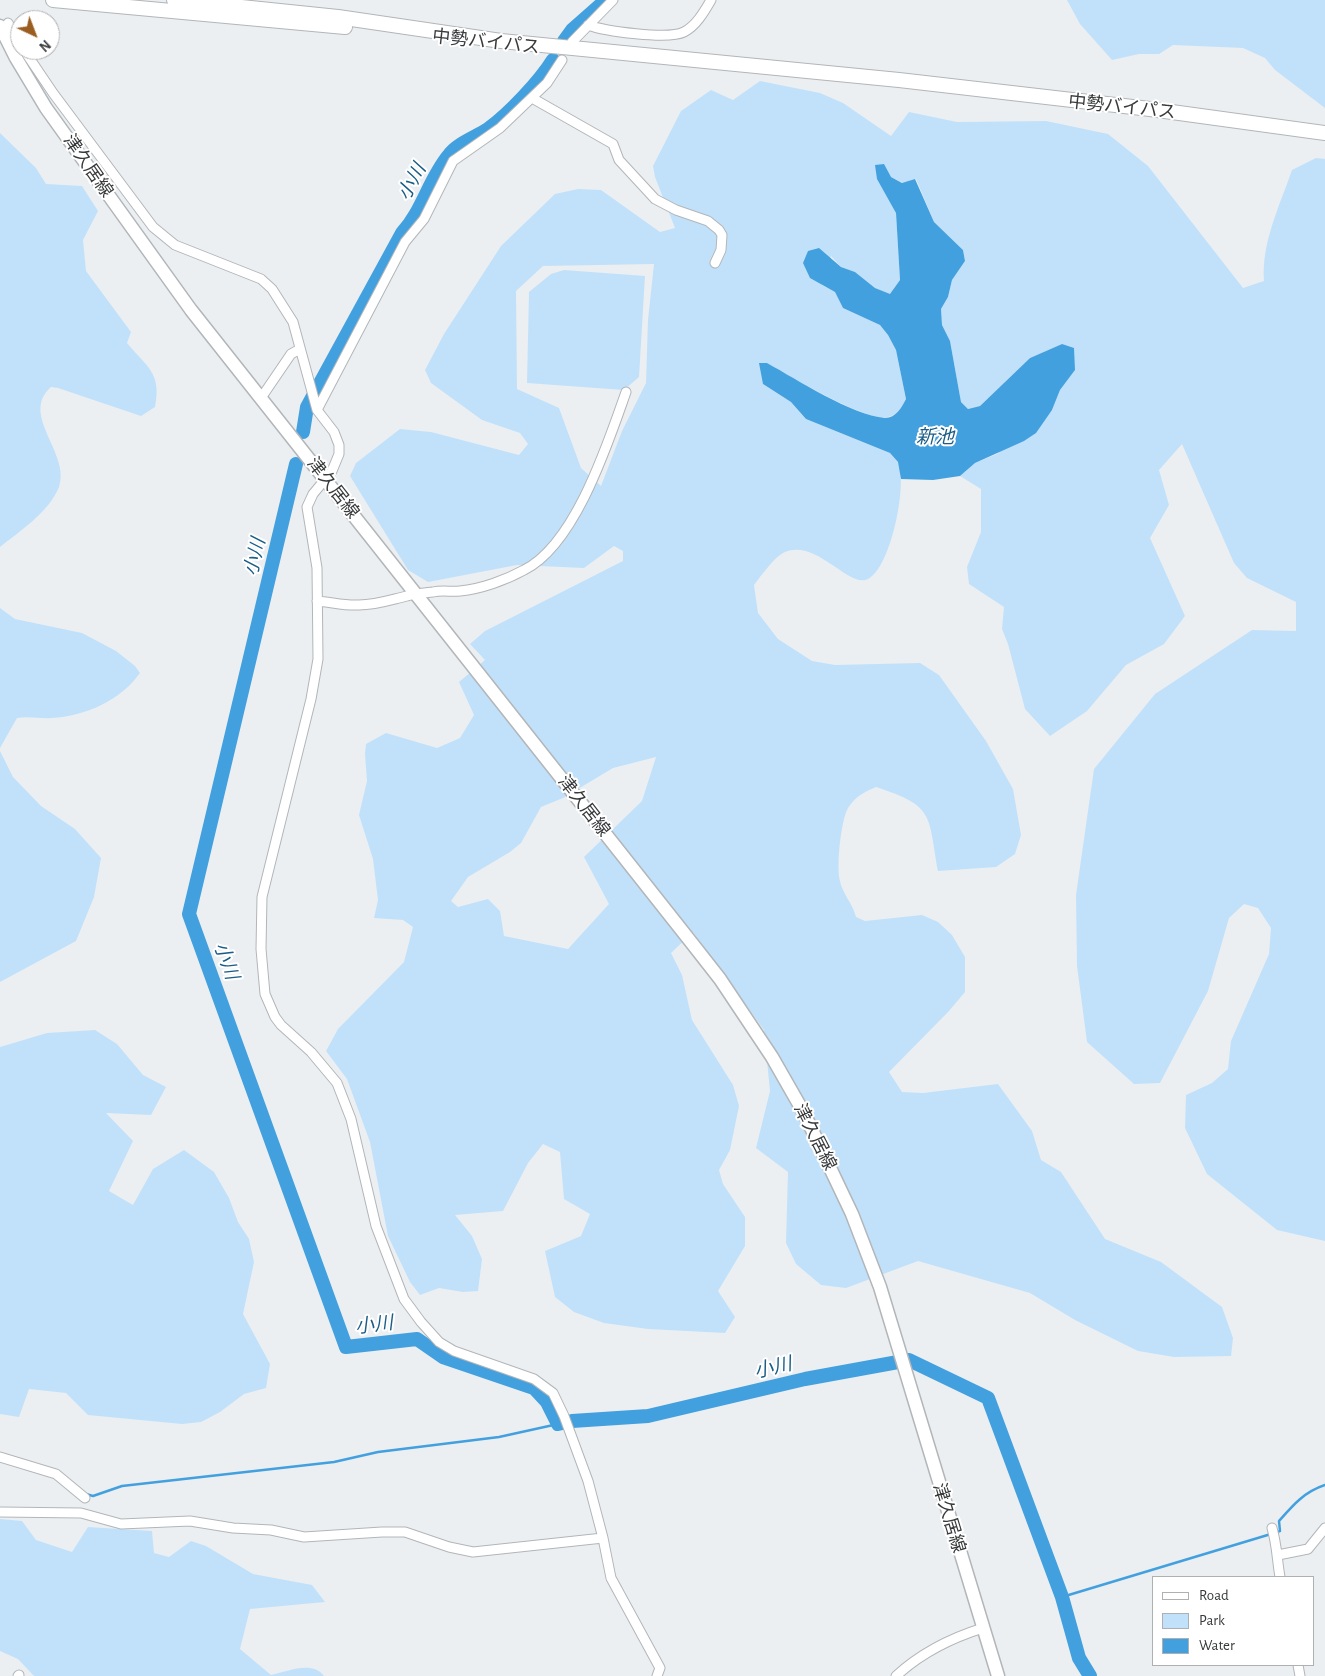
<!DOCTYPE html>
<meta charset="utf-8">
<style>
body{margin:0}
#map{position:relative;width:1325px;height:1676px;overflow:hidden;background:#ebeff2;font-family:"Alegreya Sans",sans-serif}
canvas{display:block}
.legend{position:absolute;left:1152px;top:1576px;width:162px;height:90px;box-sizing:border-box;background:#fff;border:1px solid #afb0b1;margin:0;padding:6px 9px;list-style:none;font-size:15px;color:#383a3b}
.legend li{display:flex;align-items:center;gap:10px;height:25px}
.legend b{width:25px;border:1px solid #afb0b1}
.north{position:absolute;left:10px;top:10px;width:50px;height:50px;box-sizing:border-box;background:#fff;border:1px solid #afb0b1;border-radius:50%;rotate:137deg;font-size:14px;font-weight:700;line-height:20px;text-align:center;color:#383a3b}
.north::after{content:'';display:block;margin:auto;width:18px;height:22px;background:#9a5e20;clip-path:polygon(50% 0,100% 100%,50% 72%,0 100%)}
</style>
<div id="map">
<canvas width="1325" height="1676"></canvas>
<ul class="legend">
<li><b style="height:6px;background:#fff"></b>Road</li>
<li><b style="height:14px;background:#c1e1fa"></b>Park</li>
<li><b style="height:14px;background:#43a0df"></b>Water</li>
</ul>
<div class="north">N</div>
</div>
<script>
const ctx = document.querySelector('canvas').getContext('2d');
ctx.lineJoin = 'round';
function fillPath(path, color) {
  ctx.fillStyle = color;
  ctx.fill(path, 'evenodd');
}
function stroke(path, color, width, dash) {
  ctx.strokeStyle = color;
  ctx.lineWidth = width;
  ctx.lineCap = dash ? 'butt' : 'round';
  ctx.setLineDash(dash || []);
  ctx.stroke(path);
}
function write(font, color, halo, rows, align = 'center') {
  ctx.font = font + ' "Alegreya Sans","Noto Sans JP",sans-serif';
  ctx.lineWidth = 4;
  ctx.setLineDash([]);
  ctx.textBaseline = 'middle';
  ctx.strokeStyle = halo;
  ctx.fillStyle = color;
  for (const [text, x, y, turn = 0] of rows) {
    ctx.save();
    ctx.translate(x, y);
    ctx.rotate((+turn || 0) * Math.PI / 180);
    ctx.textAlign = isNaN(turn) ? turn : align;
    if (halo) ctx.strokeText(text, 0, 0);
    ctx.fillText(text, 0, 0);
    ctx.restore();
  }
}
const green = new Path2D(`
 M1067,0H1325V108L1275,70L1265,58L1243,48L1173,45L1159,54H1139L1112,60L1080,24Z
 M760,81L820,93L843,103L891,136L909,112L957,122L1046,121L1108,134L1148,166L1243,288L1264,281C1261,243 1280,205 1292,170L1316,158L1325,159V1241L1277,1230L1207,1174L1185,1128L1186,1095L1212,1083L1228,1069L1231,1041L1269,954L1271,928L1258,908L1244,904L1229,918L1208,991L1160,1083L1134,1084L1087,1042L1077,966L1076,895L1094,769L1155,694L1252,630L1296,631V602L1247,578L1234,563L1182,444L1159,470L1169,505L1150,538L1185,616L1164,644L1126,665L1087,711L1050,736L1025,709L1008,644L1002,629L1004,607L969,584L967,567L981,532V489L960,476L975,463L997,454L1052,410L1060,390L1075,370L1062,344L1030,358L980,406L968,409L961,402L950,341L942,325L941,309L948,297L952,280L965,261L963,250L934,222L916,179L903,183L891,177L896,213L900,280L890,295L875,288L855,272L841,267L831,256L822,285L835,292L843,308L880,325L888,335L896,350L906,399C901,408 899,414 888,417C868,423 788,375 767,363L763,384L791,402L806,419L890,453C892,456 896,459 898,462C908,483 891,568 868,579C849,589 817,539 785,552C775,556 761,576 754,585L758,613L778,639L812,661L835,665L920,663L939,675L986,741L1013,789L1021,835L1015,854L996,867L938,871C928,815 935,806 876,787C864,792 855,797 848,808C841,820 836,867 840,881C842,893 853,904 856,917L865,921L922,915L938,922L952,935L965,957V992L949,1011L889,1072L902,1092L923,1093L998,1084L1032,1131L1041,1160L1061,1172L1105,1239L1161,1262L1222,1307L1233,1338L1231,1356L1174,1357L1138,1351L1075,1320L1030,1293L918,1261L846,1288L821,1285L796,1264L786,1243L788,1172L756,1148L770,1091L764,1030L693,932L671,953L682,975L692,1020L733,1085L739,1106L730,1150L719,1170L723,1184L745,1217V1246L718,1291L735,1317L725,1333L648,1329L604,1323L574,1312L555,1297L545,1251L581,1236L590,1214L564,1199L560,1152L543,1144L528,1163L503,1211L455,1215L472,1236L482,1259L478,1291L463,1292L439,1288L420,1295L410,1282L388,1236L370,1142L347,1079L326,1051L338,1029L404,962L413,927L403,920L374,918L378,900L373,859L359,815L367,781L365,754L366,744L386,733L437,748L460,738L474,715L459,682L485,660L470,644L485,631L623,561V551L614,546L584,568L517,565L428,582L408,570L350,476L356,463L400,429L431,432L519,455L528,444L520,433L482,420L431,383L425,370L444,334L501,246L555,194L578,189L601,190L660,232L675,228L655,177L653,166L681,111L711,90L733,100ZM654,264L648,320L646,383L622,431L601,486L581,468L559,408L517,389L516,291L543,266ZM656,757L642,801L584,857L609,904L568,949L504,936L500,911L488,899L458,907L451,901L468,877L510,852L521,843L541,807L563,798L613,768Z
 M0,133L36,168L46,184L82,186L98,211L83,240L86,271L131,332L127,343C147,367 162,373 155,407L141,416L58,388L51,387C19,415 71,453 59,487C49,512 20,531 0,547Z
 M564,270L645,276L639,377L624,390L527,383L529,292L551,274Z
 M0,608L15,619L82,633L116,651L135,666L140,673C120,701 85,716 52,718C40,719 29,716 17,718L0,748Z
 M0,751L13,777L41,806L75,829L101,858L94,897L76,941L0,982Z
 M95,1030L117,1044L143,1075L166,1087L151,1115L106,1113L133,1141L109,1191L133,1205L153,1169L184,1150L214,1172L229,1198L238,1222L249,1239L254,1262L243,1314L270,1364L266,1388L244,1394L220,1412L201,1422L182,1424L88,1415L66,1393L29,1389L19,1417L0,1414V1047L47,1033Z
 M0,1519L22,1521L36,1540L72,1552L88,1527L152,1531L154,1553L169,1557L191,1541L206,1546L253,1574L312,1585L325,1602L250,1609L240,1649L271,1675C287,1672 312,1660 324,1676H34L18,1659L0,1651Z`);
const water = new Path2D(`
 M884,164L891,177L902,183L915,179L934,222L963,250L965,261L952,280L948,297L941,309L942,325L950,341L961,402L968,409L980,406L1030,358L1062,344L1074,348L1075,370L1060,390L1052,410L1036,433L1024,441L975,463L960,476L933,480L901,479L898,462L890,453L806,419L791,402L763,384L759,363H767C798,380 851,415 885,418C896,418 902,407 906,399L896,350L888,335L880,325L843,308L835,292L810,278L803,263L808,251L819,248L841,267L855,272L875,288L890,294L900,280L896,213L877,179L875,165Z`);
const stream = new Path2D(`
 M86,1494L93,1496L122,1486L334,1462L378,1452L499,1437L558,1424
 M1277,1532L1280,1531L1279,1521C1293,1505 1304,1492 1325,1485
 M1062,1597L1271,1534`);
const river = new Path2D(`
 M564,41L572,30L606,0
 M303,432L307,407L402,233C423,210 429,179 449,155C458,143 476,137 488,129C508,115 540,81 553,60
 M296,464L189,914L346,1347L417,1339L443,1357L534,1388L547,1402L558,1424L572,1421L648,1416L805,1379L909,1360L988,1398L1062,1597L1079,1658L1090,1676`);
const minor = new Path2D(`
 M8,23L20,43
 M588,25C604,31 668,40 684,32C696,26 704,12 711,0
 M572,42L613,0
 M24,50L53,93L153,227L175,245L261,279L272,289L293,322L317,410L334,432L339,445V454L332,471L313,494L307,507L317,568L318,659L311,699L262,897L261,949L265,994L275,1017L281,1025L311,1052L337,1083L351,1119L376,1226L404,1299L421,1322L439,1342L454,1351L534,1379L553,1393L564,1416L588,1481L603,1538L611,1578L660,1668L657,1676
 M532,98L613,144L619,160L655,199L676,210L708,221L719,230L722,235L721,250L715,263
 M261,398L291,354L300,349
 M317,410L405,242L424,219L453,161L500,128L547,83L562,60
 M317,601C331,602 345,606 359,605C376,605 390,600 407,596C415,593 425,593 433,592C442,590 451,592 460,591C481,589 506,580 524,570C575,545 608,443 626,392
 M0,1457L56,1474L85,1498
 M0,1512L81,1513L121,1524L190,1521L233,1528L271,1530L304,1537L382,1532H405L449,1547L473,1552L603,1538
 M1272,1528C1277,1545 1277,1560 1280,1577
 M1278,1555L1308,1549L1325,1528
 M1298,1665L1300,1676
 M18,1676L19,1675
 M896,1676C921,1653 951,1638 983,1628`);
const secondary = new Path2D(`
 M0,26L16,58L46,108L191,310L691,942L720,979L772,1057L804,1113L852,1214L880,1287L998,1676`);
const trunk = new Path2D(`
 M53,0L345,27
 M174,0L338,17L501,41L899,80L1150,109L1325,133`);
const streetNames = [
 ["中勢バイパス",486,42,6],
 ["中勢バイパス",1122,107,6],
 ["津久居線",88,166,55],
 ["津久居線",333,488,52],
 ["津久居線",584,806,52],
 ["津久居線",815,1137,63],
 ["津久居線",949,1518,73]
];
const waterNames = [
 ["小川",412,182,-62],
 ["新池",935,437],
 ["小川",255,557,-77],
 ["小川",226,961,70],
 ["小川",374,1325,-7],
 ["小川",773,1368,-13]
];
fillPath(green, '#c1e1fa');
fillPath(water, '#43a0df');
stroke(stream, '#43a0df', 2.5);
stroke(river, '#43a0df', 14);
stroke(minor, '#b2b6b9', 11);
stroke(secondary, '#b2b6b9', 15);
stroke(trunk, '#b2b6b9', 16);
stroke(minor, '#fff', 9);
stroke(secondary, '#fff', 12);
stroke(trunk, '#fff', 14);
write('18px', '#383a3b', '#fff', streetNames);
write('italic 19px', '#1a5d87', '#fff', waterNames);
</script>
